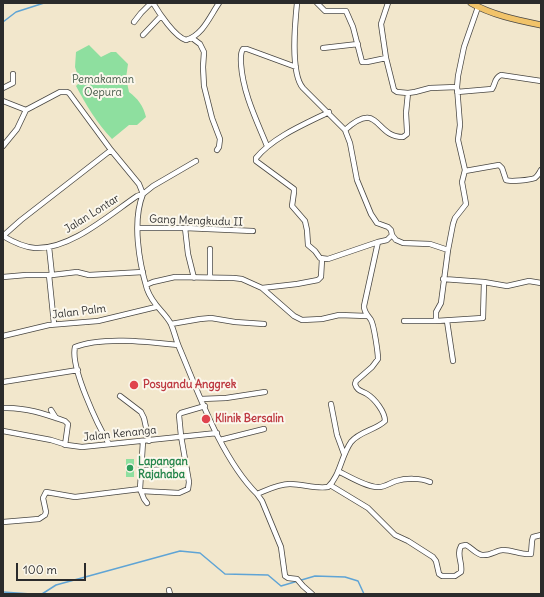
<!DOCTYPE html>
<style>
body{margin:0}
#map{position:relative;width:544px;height:597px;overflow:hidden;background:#f2e7cc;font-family:Delius,sans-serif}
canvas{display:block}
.frame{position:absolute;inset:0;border:4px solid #2b2b2b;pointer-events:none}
.scale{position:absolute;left:16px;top:563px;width:70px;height:18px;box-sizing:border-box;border:2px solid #2b2b2b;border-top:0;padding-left:5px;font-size:12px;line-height:14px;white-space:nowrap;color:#2b2b2b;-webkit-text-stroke:3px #fbf7ec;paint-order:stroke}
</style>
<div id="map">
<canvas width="544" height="597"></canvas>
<div class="frame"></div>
<div class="scale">100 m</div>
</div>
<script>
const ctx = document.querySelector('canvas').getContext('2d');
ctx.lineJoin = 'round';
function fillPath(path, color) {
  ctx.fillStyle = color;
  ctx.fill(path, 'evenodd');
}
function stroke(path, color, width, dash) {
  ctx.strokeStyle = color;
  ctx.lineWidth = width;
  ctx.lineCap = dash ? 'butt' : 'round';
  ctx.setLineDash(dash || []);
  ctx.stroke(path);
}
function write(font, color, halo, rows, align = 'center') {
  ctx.font = font + ' Delius,sans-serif';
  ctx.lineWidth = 4;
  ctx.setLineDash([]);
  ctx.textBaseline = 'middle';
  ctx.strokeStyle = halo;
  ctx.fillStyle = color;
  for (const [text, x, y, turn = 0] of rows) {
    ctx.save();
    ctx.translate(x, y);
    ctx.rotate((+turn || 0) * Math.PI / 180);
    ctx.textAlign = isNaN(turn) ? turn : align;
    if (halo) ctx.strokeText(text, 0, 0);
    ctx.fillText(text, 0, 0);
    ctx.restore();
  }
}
const green = new Path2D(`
 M89,45L101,57L111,52H116L128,64L126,78L129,92C138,99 143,105 146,117L137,125H129L112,139C97,123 86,105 76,86L80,82L75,67L76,52Z
 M126,459H134V477H126Z`);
const stream = new Path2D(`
 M3,22L16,12L44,3
 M3,592L31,594
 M42,594L56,585L180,551L200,553L225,574L268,575L281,586L315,576L345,577L358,581L364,594`);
const minor = new Path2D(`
 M153,3C159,13 175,37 186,40C203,35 210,16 219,3
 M317,3L325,11H346L353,27L362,62H367L386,58L394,90L397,92L408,93
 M478,7L464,47L458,76L457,87L460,125L458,140L465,170L462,182L466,204L455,218L453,224L448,250L441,303L436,312V321L483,318L484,282
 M134,22L141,13L151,3
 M143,35L161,16
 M192,38L200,44L204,52L203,67L204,86L212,118L220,139L219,147L217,150
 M323,48L358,44
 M386,58L381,24L388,3
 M3,88L13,83V74
 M457,92L492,89C496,83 494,78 501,75L541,81
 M3,101L26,110L60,92H67L69,93L111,150L139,184L143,194
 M329,112C305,124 273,137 256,158V161L294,189V192L292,206L305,221L307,230L308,245L315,251L320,258L328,259L378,242
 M345,130C380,99 374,137 403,137L407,134V131L406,113L408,93L415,92L430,88L457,87
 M3,146L17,129L26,110
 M267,146C256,119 243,93 241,64C241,58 240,53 243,49H247L296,67
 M465,171L499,165L502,168L506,180C510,182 530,180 535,178C538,176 539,173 541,170
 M143,194C132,221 139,262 147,289C153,306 164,311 171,324C174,331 176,340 179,347C199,394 221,458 257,494C267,490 278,484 290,484C303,484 315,489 328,487C340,476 341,456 351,442C360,431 376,430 385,421C385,412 375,399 367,394C362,391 357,391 355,384L356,381L372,367L378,359C378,353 374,325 371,320C368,315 364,313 364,306L378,242L387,240L392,235L391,230L388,227L377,223L371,214L357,180L350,143L345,130L303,88C290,73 295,23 297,3
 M138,228H185L253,231
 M185,228L188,254L194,278
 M392,235L396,240L403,243L430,244L448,250
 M3,236C13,242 23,247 35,248C70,250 109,215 137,196L143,194L153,186L196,161
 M3,236L21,220L111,150
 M210,249V277
 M49,275L54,324
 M52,275L77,272L89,275L143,272
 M3,277L26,275H52L49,247
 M443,279L484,282L507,286L529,281L541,283
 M146,285L153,282L175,277L234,278L242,279L262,288L294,316L302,320L322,319L339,315L367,316
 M262,288L297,284L318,280L321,277L322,259
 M404,321H436
 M447,321L453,361
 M171,324L200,319L211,318L235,322L264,324
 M3,336L49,325L98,321L156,307
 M3,382L78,370
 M120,396L141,412L144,418L149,441
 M201,399L226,398L265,392
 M331,404L337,435L344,454
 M3,408C25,407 45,414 65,421L68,424L65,445
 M51,410L56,418
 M3,431L51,440L67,445L82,447L217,433
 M220,440L264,429
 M143,441L140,489L144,499L147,503
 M109,444C98,426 70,367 75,347C102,336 150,342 178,345
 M141,470L187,469
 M338,471C348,476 368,488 379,487C385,487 390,483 396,481C406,478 421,478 430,482
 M330,485L368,508L395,535L408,541L433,557L436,561L439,574L442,576H455L461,572C463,563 456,555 461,546L466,545C472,548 476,554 482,555C491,556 496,550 503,550C513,550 521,555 531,554L532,541L533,537L541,535
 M141,491L179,493L188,489L189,482L181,436L179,415L181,413L205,406
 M257,494L262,501L281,547L285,576L288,578L297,579L303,586L312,594
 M3,522L39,519L45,515L46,512L43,498L46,492L75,497L140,489
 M169,590L170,594`);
const major = new Path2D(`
 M471,3C492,15 517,20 541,25`);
const markers = [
 [134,385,5,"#e0444e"],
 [206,419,5,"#e0444e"],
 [130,468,4,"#2e9e5b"]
];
const parkNames = [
 ["Pemakaman",103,80],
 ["Oepura",103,93]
];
const streetNames = [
 ["Jalan Lontar",92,214,-32],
 ["Gang Mengkudu II",196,221,2],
 ["Jalan Palm",79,312,-7],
 ["Jalan Kenanga",120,434,-6]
];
const healthNames = [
 ["Posyandu Anggrek",143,385],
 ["Klinik Bersalin",215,419]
];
const leisureNames = [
 ["Lapangan",138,462],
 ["Rajahaba",138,475]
];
fillPath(green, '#8edf9f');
stroke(stream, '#5fa4d5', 1.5);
stroke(minor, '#494743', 6);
stroke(major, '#494743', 7);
stroke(minor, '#fff', 4.5);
stroke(major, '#f1c369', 5.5);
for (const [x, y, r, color] of markers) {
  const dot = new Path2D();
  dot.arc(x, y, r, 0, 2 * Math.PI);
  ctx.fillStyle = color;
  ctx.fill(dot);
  stroke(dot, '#fbf7ec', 1.5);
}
write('11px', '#445848', '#fbf7ec', parkNames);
write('11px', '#2b2b2b', '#fbf7ec', streetNames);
write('bold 11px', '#be3a42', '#fbf7ec', healthNames, 'left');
write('bold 11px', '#27864d', '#fbf7ec', leisureNames, 'left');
</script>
